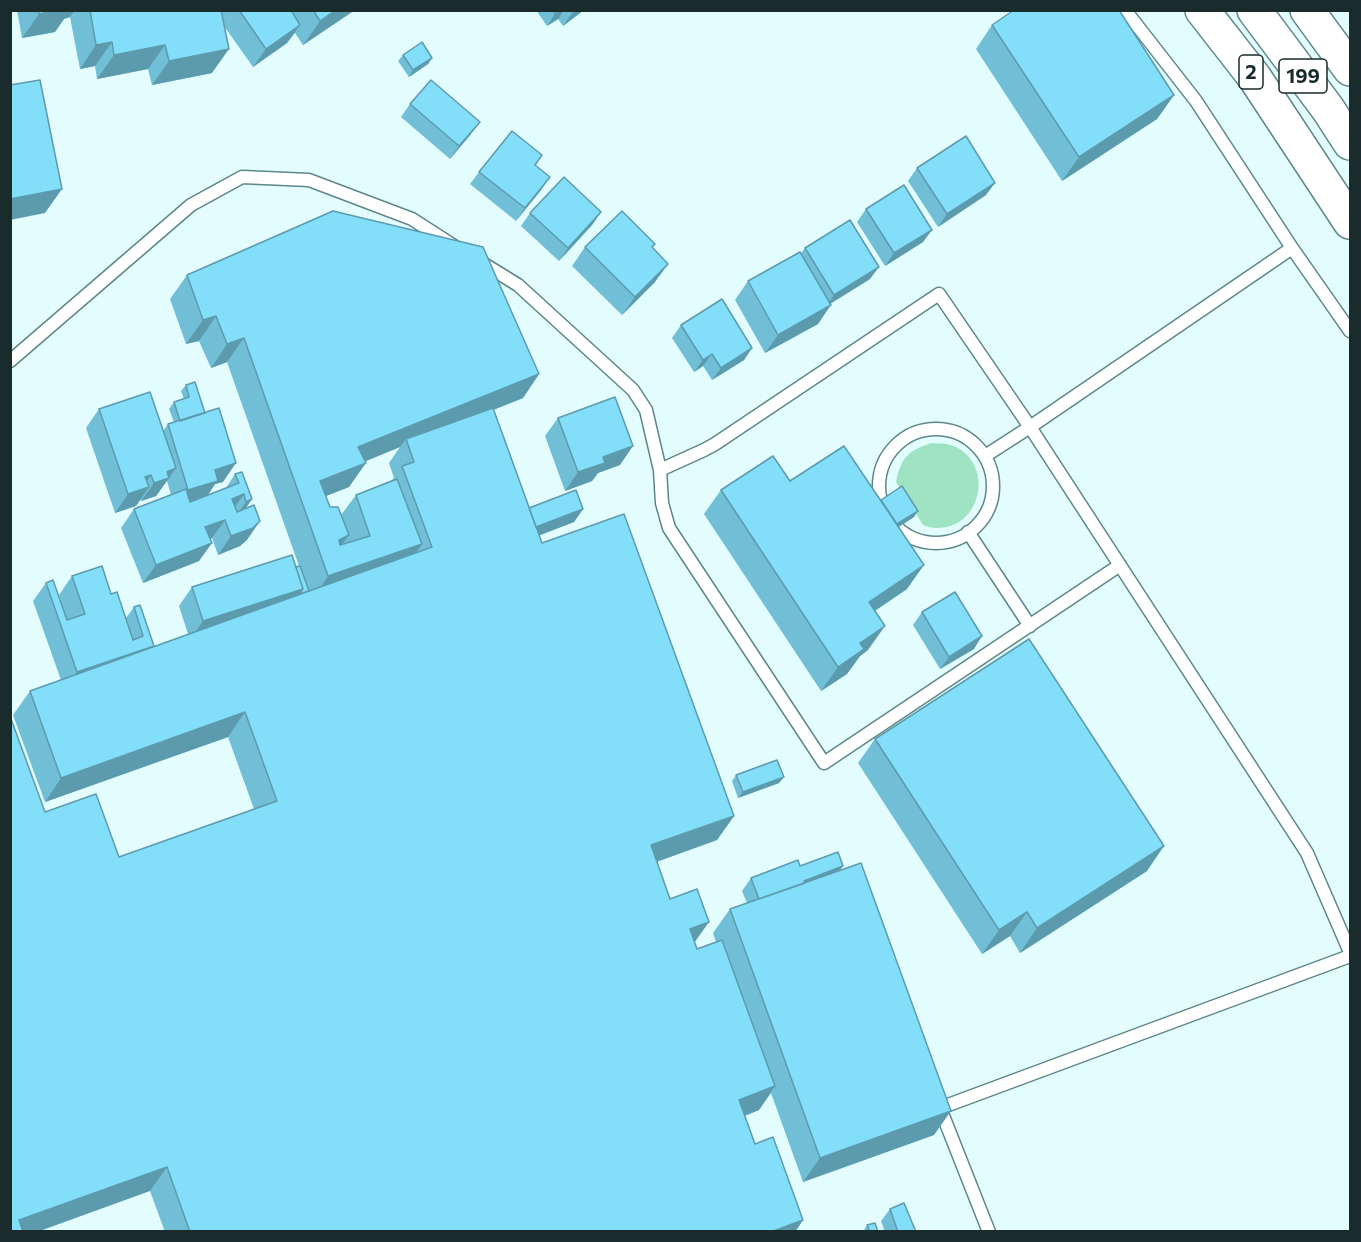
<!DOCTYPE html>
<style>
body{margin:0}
#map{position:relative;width:1361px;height:1242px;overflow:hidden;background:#e3fcfe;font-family:Commissioner,sans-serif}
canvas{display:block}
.frame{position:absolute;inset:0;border:12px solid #1a2b2c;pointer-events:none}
</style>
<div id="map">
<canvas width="1361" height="1242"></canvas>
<div class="frame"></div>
</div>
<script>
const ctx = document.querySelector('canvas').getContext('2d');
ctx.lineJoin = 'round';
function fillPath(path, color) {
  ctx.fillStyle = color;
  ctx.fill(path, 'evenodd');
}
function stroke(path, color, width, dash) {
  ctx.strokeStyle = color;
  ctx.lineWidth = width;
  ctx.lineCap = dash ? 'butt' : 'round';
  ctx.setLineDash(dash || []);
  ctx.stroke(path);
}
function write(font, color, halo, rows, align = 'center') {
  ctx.font = font + ' Commissioner,sans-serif';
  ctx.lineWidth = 6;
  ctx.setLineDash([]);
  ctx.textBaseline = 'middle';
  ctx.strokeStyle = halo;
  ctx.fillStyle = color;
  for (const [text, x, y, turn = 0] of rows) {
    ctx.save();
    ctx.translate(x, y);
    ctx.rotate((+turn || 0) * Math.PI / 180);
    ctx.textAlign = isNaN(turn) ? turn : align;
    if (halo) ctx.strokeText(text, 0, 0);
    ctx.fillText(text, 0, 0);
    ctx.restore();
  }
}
const green = new Path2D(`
 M932,443C937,444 942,443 947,444C995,455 986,529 936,528C932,528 927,526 923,525L896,482C901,458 908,450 932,443Z`);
const service = new Path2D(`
 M1125,10L1196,101L1292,248L1350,331
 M479,261L518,285L633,390L646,410L660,470L704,450L715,444L939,294L1030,427L1307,853L1350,952
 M10,361L191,205L242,177L309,180L412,219L454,246
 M879 486a57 57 0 1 1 114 0a57 57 0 1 1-114 0Z
 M985,456L1030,427L1292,248
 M660,470L662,503L669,528L824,763L1120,565
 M968,532L1030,626
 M989,1232L940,1108L1350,956`);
const trunk = new Path2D(`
 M1254,10L1328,109L1350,143
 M1307,10L1350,69`);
const motorway = new Path2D(`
 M1202,10L1255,78L1350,222`);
const wall = new Path2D(`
 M17,10H355L303,45L295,33L287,43L253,67L224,26L212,73L152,85L148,69L97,79L95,66L80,69L70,17L64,19L55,32L22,38Z
 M536,10H584L563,26L558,19L547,26Z
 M992,25L1174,95L1157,119L1062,181L976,49Z
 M403,55L432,58L428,64L409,77L398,61Z
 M410,104L471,134L450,159L401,117Z
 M535,165L541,190L516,221L470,184L479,172Z
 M917,168L986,195L938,227L908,181Z
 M866,209L923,242L885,266L857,222Z
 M601,212L592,225L559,261L521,226L530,213Z
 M655,244L652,248L655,282L622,315L572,266L585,247Z
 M805,248L870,279L830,304L818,324L765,353L735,300L748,281L801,253Z
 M187,275L539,374L523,398L493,410L529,508L583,509L574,522L539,535L542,543L734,816L717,840L656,862L670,899L694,942L697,949L716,942L713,933L730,909L747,903L742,891L751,878L800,866L840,870L934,1135L803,1182L771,1093L759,1110L745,1116L755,1144L803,1220L795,1232H165L150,1191L45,812L119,857L254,809L228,737L45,802L13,715L30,691L61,680L33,601L46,583L67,620L59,595L72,576L111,594L126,618L134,607L153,647L188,634L179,606L192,587L299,566L227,362L211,368L199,341L186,344L170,299ZM400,447L389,463L394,478L392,480L356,495L341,515L330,507L326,496L349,487L365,461Z
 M681,325L752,348L744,360L712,380L703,366L694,372L672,338Z
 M186,385L223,482L215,484L208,495L226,488L235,474L252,499L246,508L247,540L240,546L218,555L212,538L210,539L199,561L143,583L121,528L134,509L171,495L167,481L156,496L141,501L140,500L136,506L115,513L86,428L99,409L163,431L168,424L174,422L169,409L174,402L184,399L181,391Z
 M558,418L620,465L598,473L592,481L565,491L545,436Z
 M790,481L881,500L914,517L899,527L907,589L875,611L868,650L860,656L847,674L821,691L704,514L721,490Z
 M922,612L974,649L940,669L913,625Z
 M875,739L1147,871L1020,953L1010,936L982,954L858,763Z
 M736,775L784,777L779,783L738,798L732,781Z
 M890,1209L916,1232H885L881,1221Z
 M867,1225L878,1232H863Z`);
const shadedWall = new Path2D(`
 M57,10H75L70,17L64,19L55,32L22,38L39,14Z
 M336,10H355L303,45L320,21Z
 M560,10H564L558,19L547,26L555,14Z
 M576,10H584L563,26L572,13Z
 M300,25L287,43L253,67L266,49Z
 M112,42L95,66L80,69L96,45Z
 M165,45L148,69L97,79L114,55Z
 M229,49L212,73L152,85L169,61Z
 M432,58L428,64L409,77L413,70Z
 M1174,95L1157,119L1062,181L1079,157Z
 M480,122L471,134L450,159L459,146Z
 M550,177L541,190L516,221L525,208Z
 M995,183L986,195L938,227L947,214Z
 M62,189L45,213L10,220V199Z
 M601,212L592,225L559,261L568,248Z
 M932,230L923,242L885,266L894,253Z
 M668,264L655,282L622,315L635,297Z
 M879,267L870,279L825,307L834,295Z
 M831,305L818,324L765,353L778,335Z
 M216,316L199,341L186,344L203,320Z
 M244,338L227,362L211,368L227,344Z
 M752,348L744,360L712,380L721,368Z
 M712,354L703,366L694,372L703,360Z
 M539,374L523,398L408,444L406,439L400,447L342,471L358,447Z
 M633,446L620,465L598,473L592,481L565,491L578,472L603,457Z
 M236,463L223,482L215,484L205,499L175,508L188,490L215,470Z
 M366,463L349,487L303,505L320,481Z
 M176,468L156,496L141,501L154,483L167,472Z
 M151,475L141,490L149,487L136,506L115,513L128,494L145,477Z
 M244,494L231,513L232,499Z
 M252,499L239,518L233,520L246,502Z
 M583,509L574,522L520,543L529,530Z
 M918,511L914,517L879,539L884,533Z
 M225,520L212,538L192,546L205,527Z
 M260,521L247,540L240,546L218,555L231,536Z
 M349,535L332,559L339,540Z
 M212,543L199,561L143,583L156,565Z
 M422,544L405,568L312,600L328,576Z
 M924,565L907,589L852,626L869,602Z
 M303,589L290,608L190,640L203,621Z
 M885,626L868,650L860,656L847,674L821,691L838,667L860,643Z
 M982,636L974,649L940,669L949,657Z
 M154,646L141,664L64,690L77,672Z
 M245,712L228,737L45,802L61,778Z
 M784,777L779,783L738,798L743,792Z
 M734,816L717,840L634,870L651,845Z
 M1164,846L1147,871L1020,953L1037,928Z
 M843,866L834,878L801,891L804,881Z
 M1027,912L1010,936L982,954L999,930Z
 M709,922L692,946L690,929Z
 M775,1086L759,1110L722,1124L739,1100Z
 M951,1111L934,1135L803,1182L820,1158Z
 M167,1167L150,1191L37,1232H11L19,1220Z
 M803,1220L795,1232H771Z`);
const building = new Path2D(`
 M38,10H57L39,14Z
 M90,10H221L229,49L169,61L165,45L114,55L112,42L96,45Z
 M239,10H291L300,25L266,49Z
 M313,10H336L320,21Z
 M553,10H560L555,14Z
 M1014,10H1119L1174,95L1079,157L992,25Z
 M422,42L432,58L413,70L403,55Z
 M40,80L62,189L10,199V85Z
 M431,80L480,122L459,146L410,104Z
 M512,131L542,155L535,165L550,177L525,208L479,172Z
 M966,136L995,183L947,214L917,168Z
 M564,177L601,212L568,248L530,213Z
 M904,185L932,230L894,253L866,209Z
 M333,211L483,247L539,374L358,447L366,463L320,481L330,507H338L349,535L339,540L340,545L370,536L356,495L397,479L422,544L328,576L244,338L227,344L216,316L203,320L187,275Z
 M622,211L655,244L652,247L668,264L635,297L585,247Z
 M850,220L879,267L834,295L805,248Z
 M800,252L831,305L778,335L748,281Z
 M722,299L752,348L721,368L712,354L703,360L681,325Z
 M195,382L205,413L180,421L174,402L189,397L186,385Z
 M150,392L176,468L167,472L169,478L154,483L151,475L145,477L149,487L128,494L99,409Z
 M615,397L633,446L603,457L605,463L578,472L558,418Z
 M219,408L236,463L215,470L218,481L188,490L168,424Z
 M493,408L542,543L624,514L734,816L651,845L670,899L697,889L709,922L690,929L697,949L722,940L775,1086L739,1100L755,1144L773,1137L803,1220L771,1232H190L167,1167L19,1220L23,1232H10V716L45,812L96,794L119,857L277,801L245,712L61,778L30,691L432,547L402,466L414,462L406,439Z
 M844,446L924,565L869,602L885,626L860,643L864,649L838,667L721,490L773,456L790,481Z
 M242,472L252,499L246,502L244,494L232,499L237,512L254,505L260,521L253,528L231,536L225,520L205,527L212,543L156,565L134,509L186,489L190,502L239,483L235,474Z
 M902,486L918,511L897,524L881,500Z
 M576,490L583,509L536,527L529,508Z
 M292,555L303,589L203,621L192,587Z
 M102,566L111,594L117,592L133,640L143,636L134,607L140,605L154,646L77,672L46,583L53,580L67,620L85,614L72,576Z
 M300,566L309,591L299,594L303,589L296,567Z
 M955,592L982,636L949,657L922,612Z
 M1029,639L1164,846L1037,928L1027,912L999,930L875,739Z
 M777,760L784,777L743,792L736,775Z
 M838,852L843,866L804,881L805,883L759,899L751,878L798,860L800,866Z
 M861,863L951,1111L820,1158L730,909Z
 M904,1203L916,1232H898L890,1209Z
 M875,1223L878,1232H870L867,1225Z`);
const shields = [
 [1251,72,24],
 [1303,76,48]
];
const shieldNames = [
 ["2",1251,72],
 ["199",1303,76]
];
fillPath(green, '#9fe4c2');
stroke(service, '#5e8789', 15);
stroke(trunk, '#5e8789', 36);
stroke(motorway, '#5e8789', 36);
stroke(service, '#fff', 12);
stroke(trunk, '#fff', 33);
stroke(motorway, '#fff', 33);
fillPath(wall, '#71bfd6');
fillPath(shadedWall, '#5c9bae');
fillPath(building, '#83def9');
stroke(building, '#5c9bae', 1.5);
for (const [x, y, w] of shields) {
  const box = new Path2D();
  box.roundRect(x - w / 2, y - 17, w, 34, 4.5);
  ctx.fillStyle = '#fff';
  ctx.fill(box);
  stroke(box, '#1a2b2c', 1.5);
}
write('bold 20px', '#1a2b2c', null, shieldNames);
</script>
